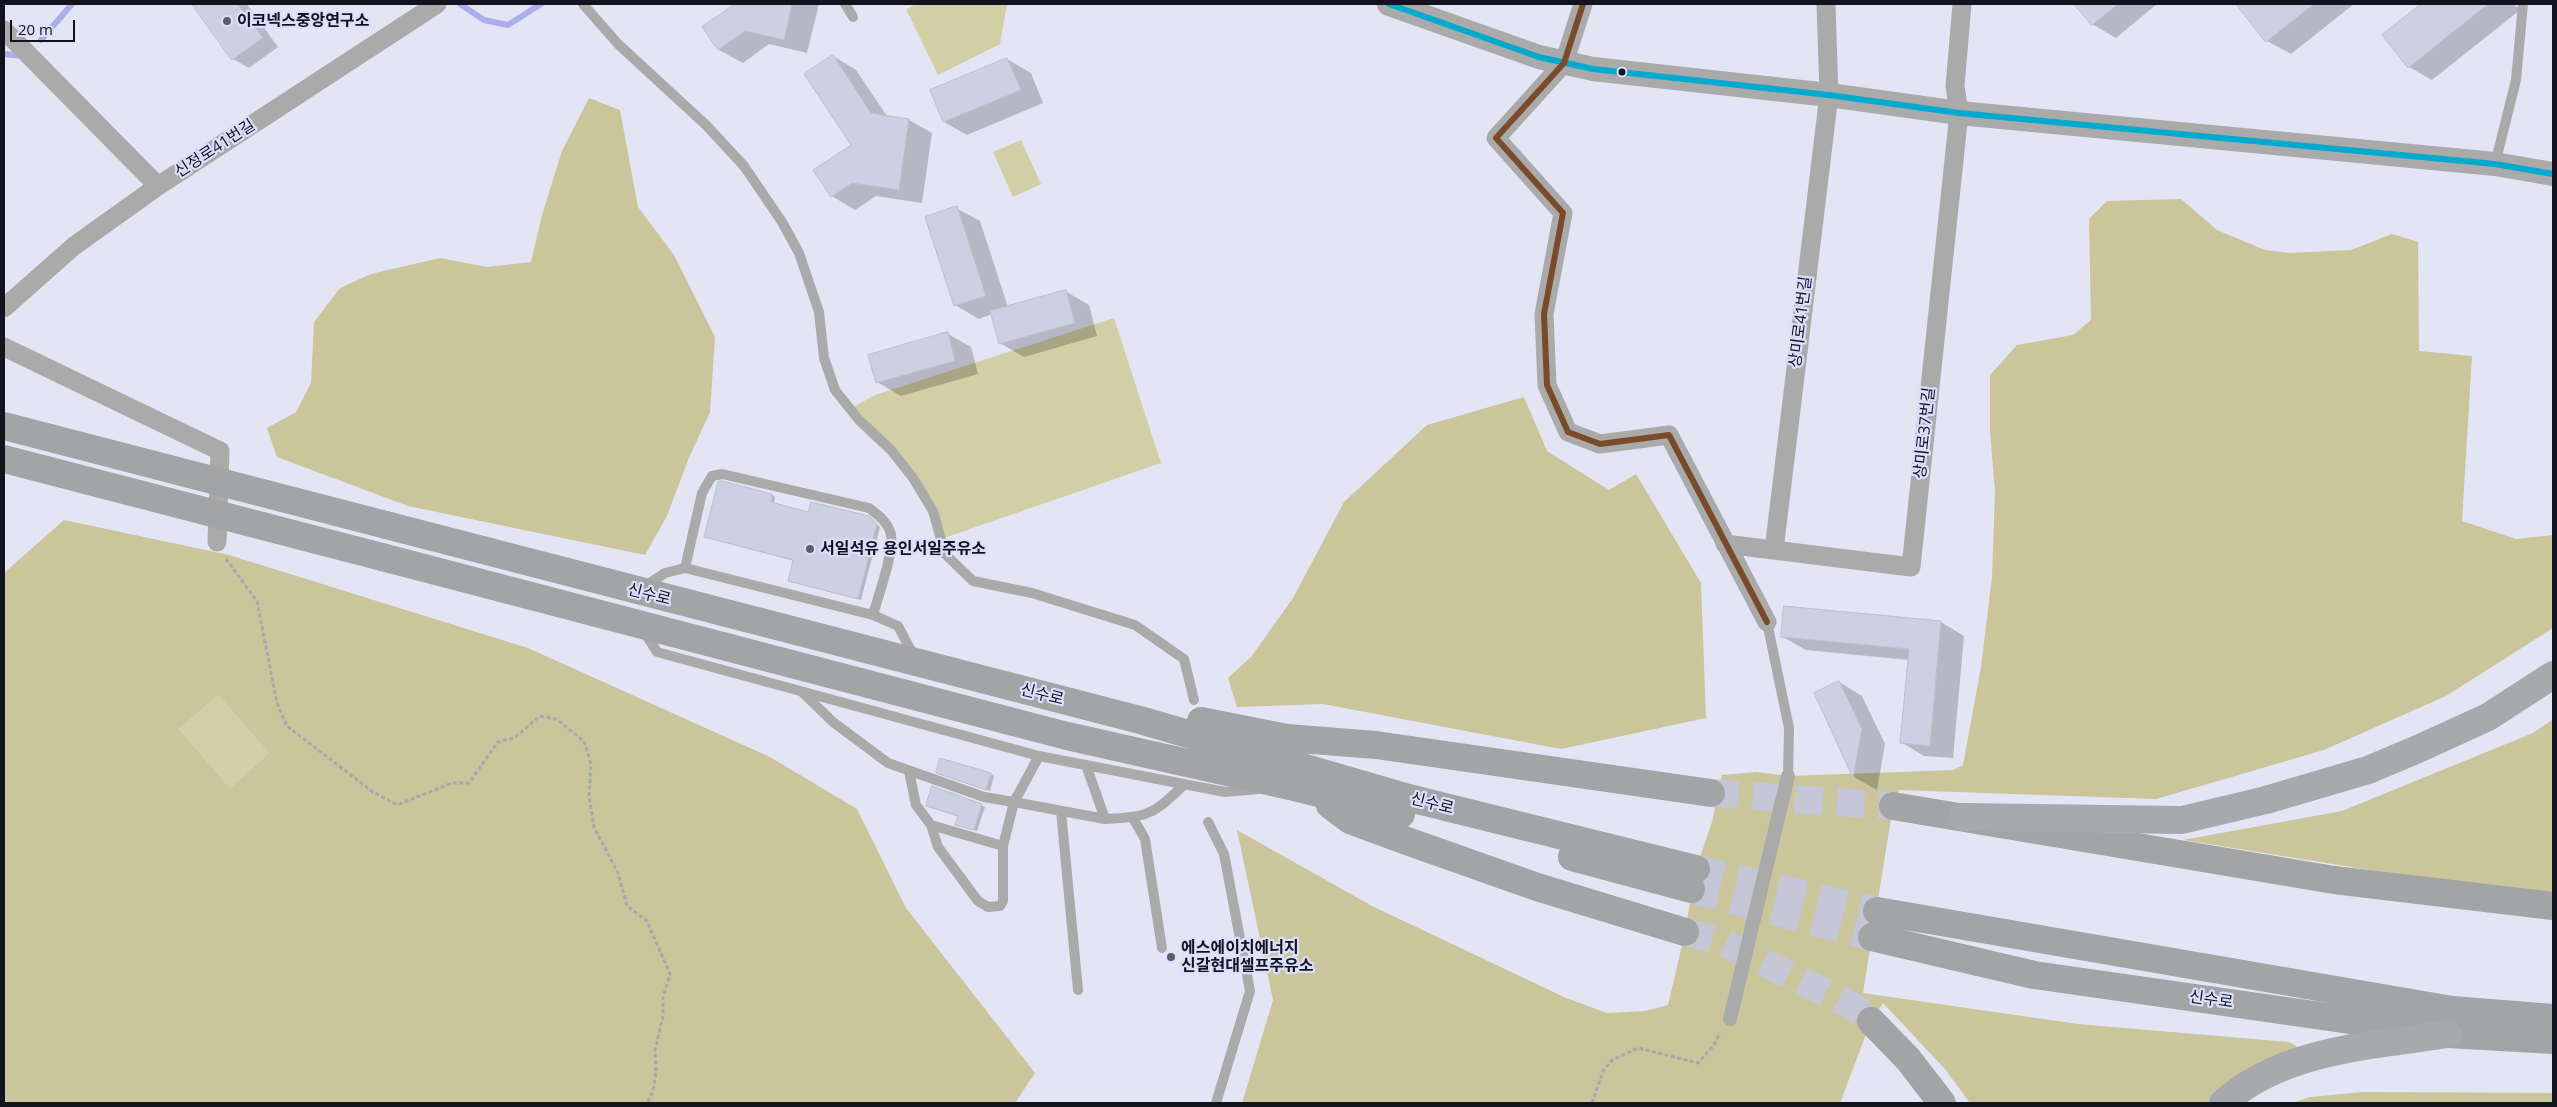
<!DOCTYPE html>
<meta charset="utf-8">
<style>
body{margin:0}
#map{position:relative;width:2557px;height:1107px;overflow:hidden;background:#e3e5f5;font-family:"Open Sans",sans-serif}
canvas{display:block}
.frame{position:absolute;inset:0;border:5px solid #12131f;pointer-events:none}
.scale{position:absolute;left:10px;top:20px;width:65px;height:22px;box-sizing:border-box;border:2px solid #12131f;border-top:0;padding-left:6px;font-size:15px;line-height:18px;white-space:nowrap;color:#12131f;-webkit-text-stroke:4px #dbdffd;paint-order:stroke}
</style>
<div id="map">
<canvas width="2557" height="1107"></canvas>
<div class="frame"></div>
<div class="scale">20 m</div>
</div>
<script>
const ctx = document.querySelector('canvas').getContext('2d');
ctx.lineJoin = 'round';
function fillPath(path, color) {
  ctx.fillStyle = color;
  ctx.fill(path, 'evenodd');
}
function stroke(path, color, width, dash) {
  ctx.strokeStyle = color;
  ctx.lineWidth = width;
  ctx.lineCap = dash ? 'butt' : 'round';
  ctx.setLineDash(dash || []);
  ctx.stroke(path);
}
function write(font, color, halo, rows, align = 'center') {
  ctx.font = font + ' "Open Sans","Noto Sans KR",sans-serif';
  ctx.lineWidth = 4.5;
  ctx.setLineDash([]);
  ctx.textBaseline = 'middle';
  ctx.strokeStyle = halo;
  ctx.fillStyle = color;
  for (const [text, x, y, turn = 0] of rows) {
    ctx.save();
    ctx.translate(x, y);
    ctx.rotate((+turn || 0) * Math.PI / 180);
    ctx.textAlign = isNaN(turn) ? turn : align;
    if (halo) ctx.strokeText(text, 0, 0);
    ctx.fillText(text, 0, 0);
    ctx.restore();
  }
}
const green = new Path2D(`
 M916,4H1007L1000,44L938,75L906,9Z
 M1021,140L1041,184L1013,197L993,152Z
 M1114,318L1161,463L941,539L913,478L850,409L875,395Z
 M218,695L269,753L230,788L179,729Z`);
const forest = new Path2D(`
 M589,98L620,110L638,207L674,255L715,337L710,412L688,460L667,516L645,555L408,506L277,457L267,428L296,412L311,383L314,322L340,288L371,274L440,258L487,267L531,262L542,215L562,151Z
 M2181,199L2217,230L2265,250L2290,253L2351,250L2392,234L2418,242L2419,351L2472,356L2462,521L2516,539L2553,535V628L2446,696L2324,750L2156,799L1899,790L1893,806L1863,993L2078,1024L2289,1042L2303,1050L2213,1103H1970L1945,1069L1883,1003L1871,1021L1840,1103H1242L1273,1000L1237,830L1372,906L1566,998L1607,1013L1645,1011L1668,1005L1684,937L1696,869L1712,822L1722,775L1756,772L1788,776L1900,772L1953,770L1963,765L1981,667L1992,577L1995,492L1990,431V375L2017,345L2073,335L2091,320L2089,219L2107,201Z
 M1524,397L1547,451L1609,490L1636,474L1701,583L1706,718L1561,749L1323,704L1237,707L1228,678L1251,657L1293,598L1344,502L1427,425Z
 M64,520L229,555L528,648L770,757L857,809L906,908L1035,1073L1015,1103H4V573ZM218,695L269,753L230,788L179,729Z
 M2553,719V892L2482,888L2183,840L2342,811L2533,733Z
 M2363,1092L2553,1093V1103H2292L2310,1097Z`);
const shadow = new Path2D(`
 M193,4H247L278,47L249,68L233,59Z
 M737,4H819L807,53L769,44L743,63L719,50L704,27Z
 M2076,4H2157L2116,38L2092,24Z
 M2249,4H2354L2291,54L2267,41L2242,9Z
 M2423,4H2514L2520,10L2432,80L2409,67L2384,35Z
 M833,56L856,70L887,116L909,120L932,133L922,203L876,196L855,210L832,196L852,145Z
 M1007,59L1031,73L1043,103L967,135L944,122Z
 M956,208L980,221L1008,307L1065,291L1089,305L1097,336L1024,357L1000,343L992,314L979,319L955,305Z
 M948,334L971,347L978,374L901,396L877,382Z
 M719,483L772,495L775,497L774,504L809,513L872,520L880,527L861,600L793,582L795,561L705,537Z
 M1941,622L1964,636L1953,758L1924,756L1901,742L1909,660L1806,650L1783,637Z
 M1839,682L1862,696L1885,744L1877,790L1854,777L1815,694Z
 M941,774H991L994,776L990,791Z
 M981,805L985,807L977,831L960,826L959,816Z`);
const stream = new Path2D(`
 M460,4L484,20L508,25L541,4
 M41,40L72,4
 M4,54L23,56`);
const building = new Path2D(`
 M192,4H238L263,38L232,60Z
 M735,4H792L784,40L745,31L718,50L702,27Z
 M2074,4H2118L2092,25Z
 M2236,4H2314L2266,42Z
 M2421,4H2488L2408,68L2382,35Z
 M833,55L871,113L909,119L899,190L852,183L831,197L813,170L851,145L804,74Z
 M1007,58L1021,90L943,122L930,90Z
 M957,206L986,296L954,306L925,217Z
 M1066,290L1075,323L999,344L990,311Z
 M948,332L955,361L876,383L868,355Z
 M722,481L772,494L771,502L808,512L811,502L869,516L877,524L858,599L788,581L793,560L704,537L718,482Z
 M1784,606L1941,621L1930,746L1900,743L1909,649L1781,637Z
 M1839,681L1862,729L1853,778L1814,693Z
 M940,758L991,773L986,790L936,773Z
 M932,786L982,804L974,830L955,825L958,816L926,806Z`);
const primaryTunnel = new Path2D(`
 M1711,793L1893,806
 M1696,869L1877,911
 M1691,889L1872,937
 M1685,932L1722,942L1855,1007L1871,1021`);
const path = new Path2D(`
 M226,559L257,601L277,703L287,726L373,792L397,805L452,783H469L498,742L514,738L540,716L556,719L584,741L591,764L589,796L594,827L618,873L627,906L647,921L670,974L663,997V1016L655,1051L656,1072L653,1091L647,1103
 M1592,1103L1603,1071L1612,1060L1638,1048L1698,1063L1714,1045L1720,1033`);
const service = new Path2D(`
 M583,4L618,44L706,125L744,166L782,222L799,253L819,312L824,358L835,390L859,420L891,450L913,478L933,511L945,554L973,581L1032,593L1135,625L1184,659L1194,700
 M845,4L853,17
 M2495,164L2516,80L2523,4
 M685,568L702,493L712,476L722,474L869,508C878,515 889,523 891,535C894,553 878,596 873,615
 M644,587L665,573L685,568L873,615L898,626L915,658
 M1767,622L1789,728L1788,776
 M643,630L657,652L1039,756L1225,792L1259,789
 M803,693L833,722L888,763L984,797L1014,802L1039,756
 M1086,765L1105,819C1150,817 1153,814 1185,784
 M909,771L916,805L931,825L1003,846L1014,802L1105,819
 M1061,811L1078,990
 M1133,818L1145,839L1162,948
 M1208,822L1224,854L1250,991L1216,1103
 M931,825L938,847L978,901L988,907L1000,906L1003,901V846`);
const minor = new Path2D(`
 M1583,4L1564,63L1496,138L1563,213L1544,314L1547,385L1568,432L1600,444L1669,435L1767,622
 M4,30L158,186
 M4,308L74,246L158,186L437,4
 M4,347L220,451L217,542
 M1725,544L1911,567L1959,113L1955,86L1962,4
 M1774,550L1829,95L1826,4`);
const tertiary = new Path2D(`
 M1389,4L1539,57L1593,69L1829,95L1959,113L2495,164L2553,174`);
const primary = new Path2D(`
 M386,525L1140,720L1405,797L1696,869
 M382,557L1067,736L1290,786L1401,814
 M1201,721L1287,738L1376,745L1711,793
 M1330,805L1350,820L1407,841L1537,887L1685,932
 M1893,806L2334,880L2553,906
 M1572,857L1691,889
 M1877,911L2452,1010L2553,1018
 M1872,937L2034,975L2448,1034L2553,1040
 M1871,1021L1908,1059L1942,1103`);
const motorway = new Path2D(`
 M1962,817L2182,820L2266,800L2368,770L2418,749L2488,717L2553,675
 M2223,1103C2284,1049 2371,1046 2448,1034`);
const pedestrianBridge = new Path2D(`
 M1730,1019L1788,776`);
const primaryBridge = new Path2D(`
 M4,426L386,525
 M4,459L382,557`);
const bus1 = new Path2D(`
 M1389,4L1539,57L1593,69L1829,95L1959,113L2495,164L2553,174`);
const bus2 = new Path2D(`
 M1583,4L1564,63L1496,138L1563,213L1544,314L1547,385L1568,432L1600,444L1669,435L1767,622`);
const markers = [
 [227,21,5,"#5b5c6a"],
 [1622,72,4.5,"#12131f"],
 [810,549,5,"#5b5c6a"],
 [1171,957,5,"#5b5c6a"]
];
const poiNames = [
 ["이코넥스중앙연구소",237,21],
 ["서일석유 용인서일주유소",820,549],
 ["에스에이치에너지",1181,948],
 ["신갈현대셀프주유소",1181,966]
];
const streetNames = [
 ["신정로41번길",215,149,-33],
 ["상미로41번길",1801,322,-83],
 ["상미로37번길",1925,433,-84],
 ["신수로",649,595,14],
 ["신수로",1042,695,14],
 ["신수로",1432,804,14],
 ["신수로",2211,1000,8]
];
fillPath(green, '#d2cea6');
fillPath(forest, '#cac59a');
fillPath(shadow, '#0003');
stroke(stream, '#aaaeea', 6);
fillPath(building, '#cdcfe3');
stroke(building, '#bcbecc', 1);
stroke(primaryTunnel, '#c4c6d5', 28, [28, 14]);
stroke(path, '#a7a8ac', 3, [4, 2.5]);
stroke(service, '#aaaaab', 10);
stroke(minor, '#aaaaab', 19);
stroke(tertiary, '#aaaaab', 24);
stroke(primary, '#a3a4a5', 28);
stroke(motorway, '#a8a9ac', 28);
stroke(pedestrianBridge, '#aaaaab', 14);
stroke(primaryBridge, '#a3a4a5', 28);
stroke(bus1, '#00a9ce', 6);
stroke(bus2, '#7a4b2a', 6);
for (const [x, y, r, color] of markers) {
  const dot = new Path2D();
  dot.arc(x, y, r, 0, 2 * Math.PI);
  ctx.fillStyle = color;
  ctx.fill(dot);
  stroke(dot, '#dbdffd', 2);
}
write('bold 16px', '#12131f', '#dbdffd', poiNames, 'left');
write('16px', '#12131f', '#dbdffd', streetNames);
</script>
